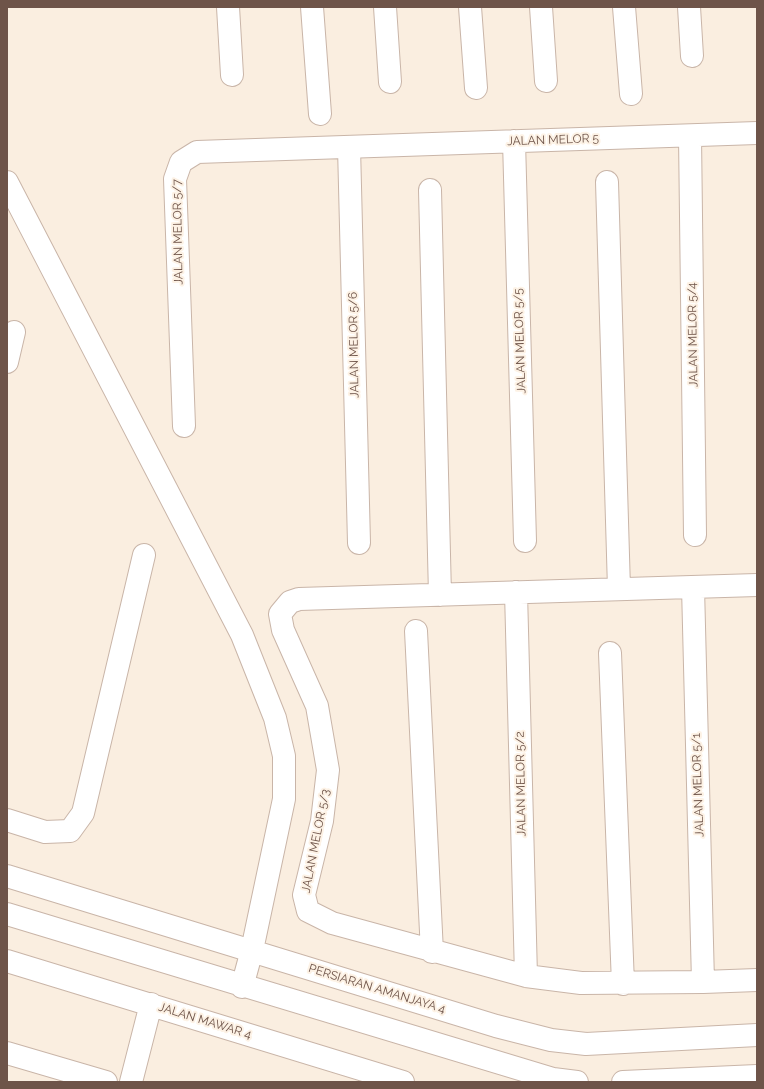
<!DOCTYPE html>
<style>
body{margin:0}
#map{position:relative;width:764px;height:1089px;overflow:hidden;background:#faeee0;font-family:Raleway,sans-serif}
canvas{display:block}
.frame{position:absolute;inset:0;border:8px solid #6e5449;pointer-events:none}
</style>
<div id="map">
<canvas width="764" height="1089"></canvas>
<div class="frame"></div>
</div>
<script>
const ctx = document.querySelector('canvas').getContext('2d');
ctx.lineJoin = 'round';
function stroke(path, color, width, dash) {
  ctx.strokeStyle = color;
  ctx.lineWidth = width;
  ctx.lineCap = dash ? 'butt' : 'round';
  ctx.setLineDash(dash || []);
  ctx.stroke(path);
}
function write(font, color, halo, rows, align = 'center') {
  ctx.font = font + ' Raleway,sans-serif';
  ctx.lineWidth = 4;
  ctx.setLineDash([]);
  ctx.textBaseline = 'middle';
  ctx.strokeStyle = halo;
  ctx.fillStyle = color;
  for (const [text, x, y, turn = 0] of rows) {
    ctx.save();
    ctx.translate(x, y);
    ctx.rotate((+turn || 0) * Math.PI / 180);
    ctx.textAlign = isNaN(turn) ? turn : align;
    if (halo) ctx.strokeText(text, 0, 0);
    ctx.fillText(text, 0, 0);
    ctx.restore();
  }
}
const minor = new Path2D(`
 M228,7L232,75
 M312,7L320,114
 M385,7L390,82
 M470,7L476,88
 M541,7L546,81
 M624,7L631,94
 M689,7L692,56
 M690,136L695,535
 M514,141L525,541
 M349,147L359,543
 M7,182L242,635L275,718L284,756V799L252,950L242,987
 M607,182L619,589
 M430,190L440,595
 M7,362L14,332
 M184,426L175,179L181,162L197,152L757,133
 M757,585L299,599L290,602L280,614L283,630L317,706L328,770L322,821L304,895L308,911L332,923L526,976L581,983L703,982L757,980
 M693,587L703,982
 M516,592L526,976
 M416,631L432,952
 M610,653L623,984
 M7,820L45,832L70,831L83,813L144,555
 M7,876L496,1026L551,1040L586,1044L757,1035
 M7,914L553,1079L577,1082
 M7,961L403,1082
 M7,1053L106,1082
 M131,1082L151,1004
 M623,1082L757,1076`);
const streetNames = [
 ["JALAN MELOR 5",553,140,-2],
 ["JALAN MELOR 5/7",178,232,-91],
 ["JALAN MELOR 5/4",693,335,-91],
 ["JALAN MELOR 5/5",520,341,-92],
 ["JALAN MELOR 5/6",354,345,-91],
 ["JALAN MELOR 5/2",521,784,-91],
 ["JALAN MELOR 5/1",698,785,-92],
 ["JALAN MELOR 5/3",316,841,-79],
 ["PERSIARAN AMANJAYA 4",377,989,17],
 ["JALAN MAWAR 4",205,1021,17]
];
stroke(minor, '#c9b5a8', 24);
stroke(minor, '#fff', 22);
write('12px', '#6e5449', '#fdf2e5', streetNames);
</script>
